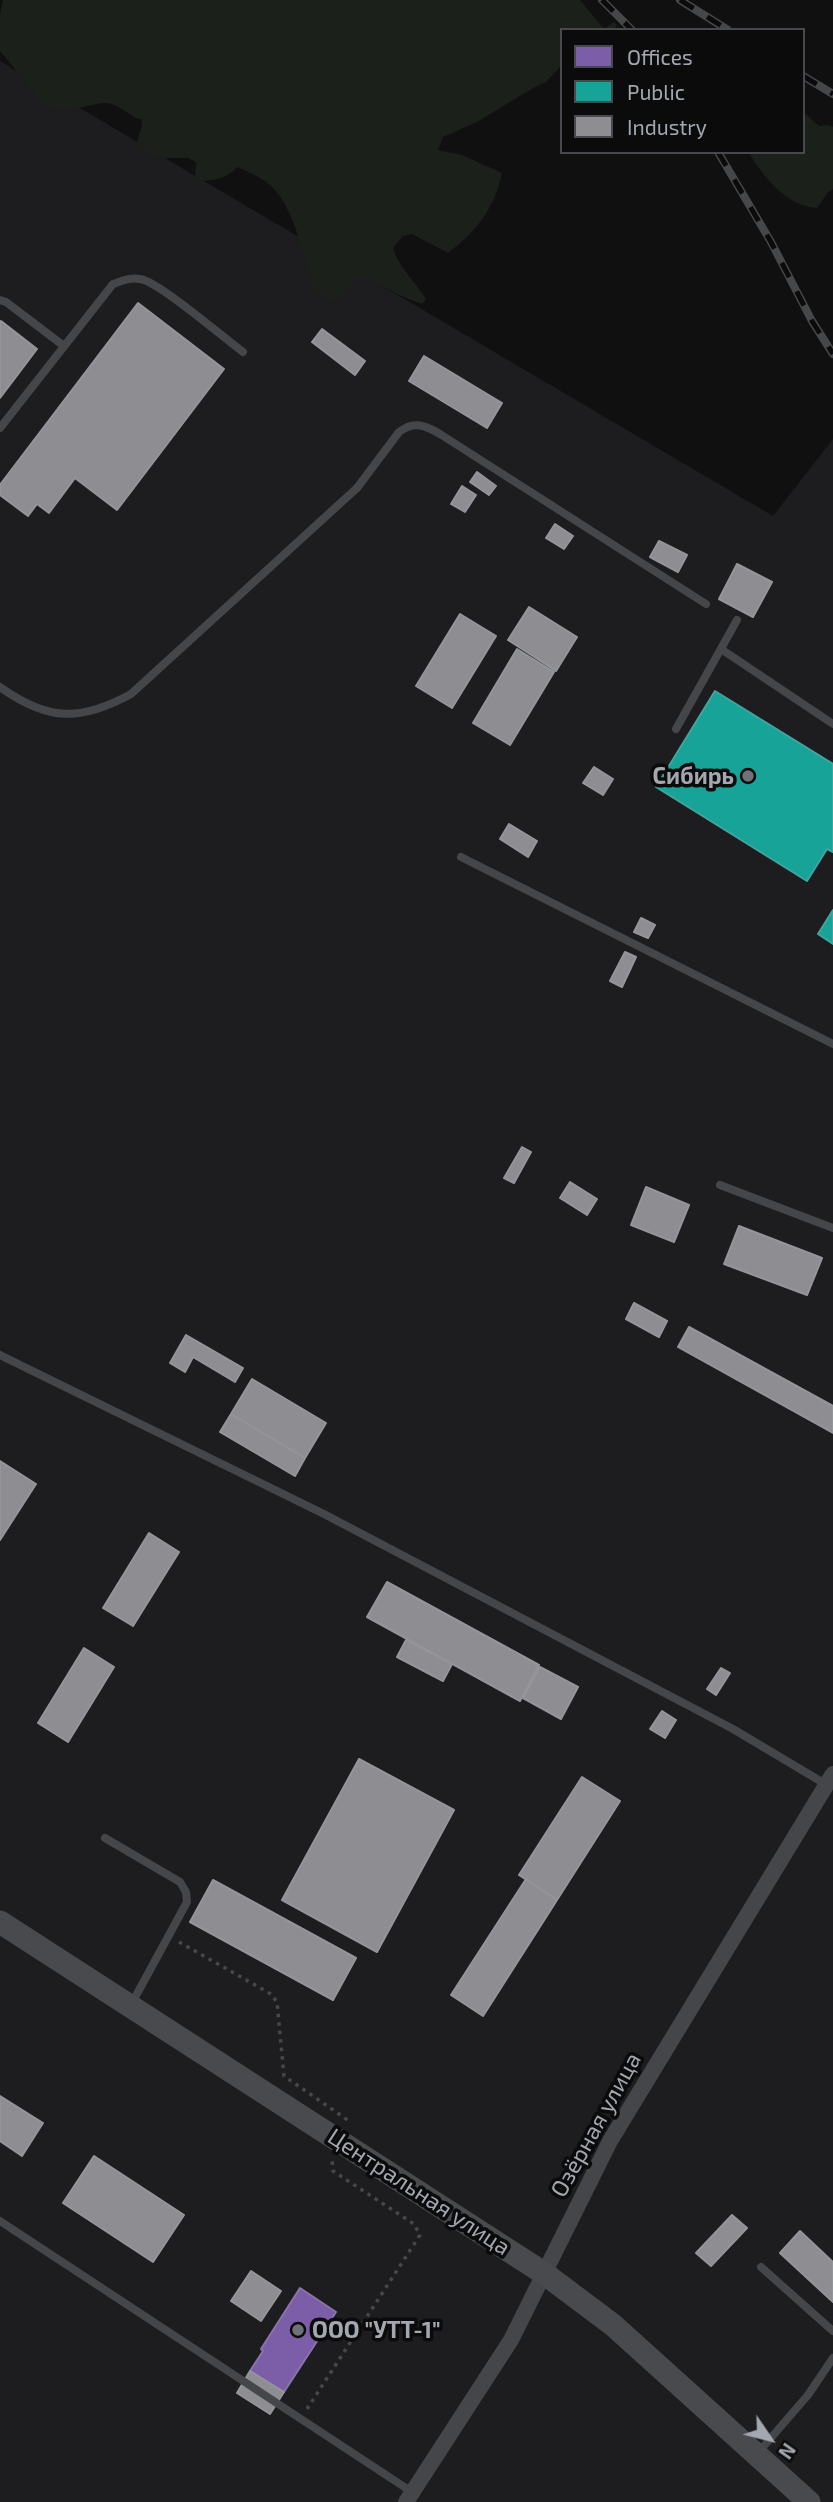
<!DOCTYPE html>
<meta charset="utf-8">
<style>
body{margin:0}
#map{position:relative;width:833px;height:2502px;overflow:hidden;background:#101011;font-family:"Exo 2",sans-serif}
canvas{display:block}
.legend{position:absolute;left:560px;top:28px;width:245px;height:126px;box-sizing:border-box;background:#0b0b0c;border:2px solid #47494e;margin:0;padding:9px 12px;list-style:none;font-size:21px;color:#a2a7b0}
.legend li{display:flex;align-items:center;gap:14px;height:35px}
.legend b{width:35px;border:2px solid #47494e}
.north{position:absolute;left:735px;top:2404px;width:70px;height:70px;-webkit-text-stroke:5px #0b0b0c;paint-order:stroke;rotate:125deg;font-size:19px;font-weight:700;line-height:28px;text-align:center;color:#a2a7b0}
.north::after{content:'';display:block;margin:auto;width:24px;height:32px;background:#a2a7b0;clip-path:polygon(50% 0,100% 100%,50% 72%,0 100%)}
</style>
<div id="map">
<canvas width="833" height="2502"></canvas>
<ul class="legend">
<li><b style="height:19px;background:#7b5ea7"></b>Offices</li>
<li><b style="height:19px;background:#17a398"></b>Public</li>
<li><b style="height:19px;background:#8d8d92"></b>Industry</li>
</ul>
<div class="north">N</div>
</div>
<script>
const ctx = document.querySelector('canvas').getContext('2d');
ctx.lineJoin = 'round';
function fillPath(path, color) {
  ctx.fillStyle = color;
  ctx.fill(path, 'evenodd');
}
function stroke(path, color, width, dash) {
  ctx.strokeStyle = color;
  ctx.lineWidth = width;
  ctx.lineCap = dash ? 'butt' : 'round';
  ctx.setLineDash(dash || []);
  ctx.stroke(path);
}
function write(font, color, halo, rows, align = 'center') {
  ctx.font = font + ' "Exo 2",sans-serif';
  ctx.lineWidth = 7;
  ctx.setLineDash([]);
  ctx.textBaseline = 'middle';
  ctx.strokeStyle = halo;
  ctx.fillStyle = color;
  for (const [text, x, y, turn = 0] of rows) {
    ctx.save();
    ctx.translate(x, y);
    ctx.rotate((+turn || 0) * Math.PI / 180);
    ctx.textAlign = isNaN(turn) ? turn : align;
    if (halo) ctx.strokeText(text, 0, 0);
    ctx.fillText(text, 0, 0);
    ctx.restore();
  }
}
const built = new Path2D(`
 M0,61L773,516L833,439V2502H0Z`);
const green = new Path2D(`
 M3,0H580L604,29L614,22L617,25L614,30H562V65L546,82L533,88L477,122L443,137L438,150L462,155L502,173C494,209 477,231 448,253L412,234L403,236L393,248C399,268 415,281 426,299L422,304C399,297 380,283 357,276L345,294L333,301L315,291C303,260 297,214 274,189C265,179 249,172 237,167C229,178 212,181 199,181L195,179L196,162L188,158H160L138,147C136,136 143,130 142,120C129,116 119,104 106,103C85,103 65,119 45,105L0,51V14Z
 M803,112L819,126L828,125L833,127V189L828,192L817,208C786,206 764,177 748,152H803Z`);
const offices = new Path2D(`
 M300,2288L336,2312L284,2392L250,2371L263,2351L261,2349Z`);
const public = new Path2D(`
 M715,691L833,764V852L827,849L807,881L656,787Z
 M833,910V944L818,934Z`);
const industry = new Path2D(`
 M138,303L224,369L117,510L75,478L49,513L37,504L28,516L0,495V485Z
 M1,321L37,349L0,398V322Z
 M322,329L365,361L355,375L312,342Z
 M424,356L502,403L487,428L409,381Z
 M477,472L496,486L489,495L470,482Z
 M462,486L476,495L465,512L451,504Z
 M555,524L573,536L564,549L546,538Z
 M659,541L687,555L678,572L650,557Z
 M737,564L772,582L753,617L719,599Z
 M529,607L577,637L556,671L508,640Z
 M460,614L496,636L452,708L416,686Z
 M517,649L554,672L510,745L473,723Z
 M594,767L613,779L603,795L583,783Z
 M509,824L537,841L528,857L500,839Z
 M641,918L655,925L648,938L634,932Z
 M625,952L636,957L622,987L610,981Z
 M522,1147L531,1152L514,1183L504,1178Z
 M570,1182L597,1199L587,1215L560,1198Z
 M646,1187L689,1205L674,1242L631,1225Z
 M739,1226L822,1258L807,1295L724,1264Z
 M634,1303L667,1321L659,1337L626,1319Z
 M689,1327L833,1406V1433L678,1347Z
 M186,1335L243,1368L235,1382L193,1357L185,1372L170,1363Z
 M252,1379L326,1423L305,1458L231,1414Z
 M231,1414L305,1458L295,1476L220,1432Z
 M0,1461L36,1484L0,1540Z
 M149,1533L179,1552L133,1626L103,1608Z
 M387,1582L539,1665L520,1701L367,1617Z
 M406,1640L452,1664L443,1681L397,1657Z
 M84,1648L114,1667L68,1742L38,1723Z
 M540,1667L578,1687L561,1719L523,1698Z
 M721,1668L730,1673L716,1695L707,1689Z
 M662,1711L676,1720L665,1738L650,1729Z
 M359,1759L454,1810L377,1952L282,1900Z
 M582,1777L620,1801L557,1900L519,1875Z
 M526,1879L557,1900L483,2016L451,1995Z
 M213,1880L356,1958L333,2000L190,1922Z
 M0,2096L43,2123L22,2156L0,2141Z
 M94,2156L184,2215L153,2262L63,2203Z
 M732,2215L747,2228L711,2266L696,2253Z
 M800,2231L833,2262V2302L780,2253Z
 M251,2271L281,2291L261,2321L231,2301Z
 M250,2371L284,2392L270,2414L237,2393Z`);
const path = new Path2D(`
 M179,1942L271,1994L277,2002L284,2076L349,2121
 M307,2409L420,2235L414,2224L333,2171L332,2160`);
const lane = new Path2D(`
 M0,300L6,302L64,346
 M0,428L113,284C122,281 130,277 140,279C158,281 224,338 243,352
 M721,649L833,724
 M0,687C48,721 80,722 131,694L357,488L399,432C414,421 425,425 440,434L706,604
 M676,729L737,620
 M461,857L833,1044
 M720,1185L833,1228
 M0,1355L324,1514L733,1729L827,1785
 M105,1838L180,1882L186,1892L187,1902L132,2003
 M0,2221L412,2492
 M761,2267L833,2331
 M757,2454L808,2395L833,2358`);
const street = new Path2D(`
 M406,2502L511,2340L610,2141L833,1774`);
const secondary = new Path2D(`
 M0,1922L545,2274L613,2325L809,2502`);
const rail = new Path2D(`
 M602,0L632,30
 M680,0L728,30
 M803,76L833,94
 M718,152L771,242L812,321L833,354`);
const markers = [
 [748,776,7,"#6f7278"],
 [298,2330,7,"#6f7278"]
];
const poiNames = [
 ["Сибирь",734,776],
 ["ООО \"УТТ-1\"",312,2330,"left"]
];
const streetNames = [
 ["Озёрная улица",596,2125,-61],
 ["Центральная улица",419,2192,33]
];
fillPath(built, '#1d1d1f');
fillPath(green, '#1b201b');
fillPath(offices, '#7b5ea7');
stroke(offices, '#8774aa', 2);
fillPath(public, '#17a398');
stroke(public, '#41a49f', 2);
fillPath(industry, '#8d8d92');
stroke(industry, '#93959b', 2);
stroke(path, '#46474a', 3.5, [3.5, 5]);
stroke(lane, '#444649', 8);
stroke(street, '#444649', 16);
stroke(secondary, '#484a4d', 23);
stroke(rail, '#464749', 8);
stroke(rail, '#0b0b0c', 5, [16]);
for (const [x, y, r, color] of markers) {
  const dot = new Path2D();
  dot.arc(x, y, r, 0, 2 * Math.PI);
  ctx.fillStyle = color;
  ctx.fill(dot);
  stroke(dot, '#0b0b0c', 2.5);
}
write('bold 23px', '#a2a7b0', '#0b0b0c', poiNames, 'right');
write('23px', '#a2a7b0', '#0b0b0c', streetNames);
</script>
